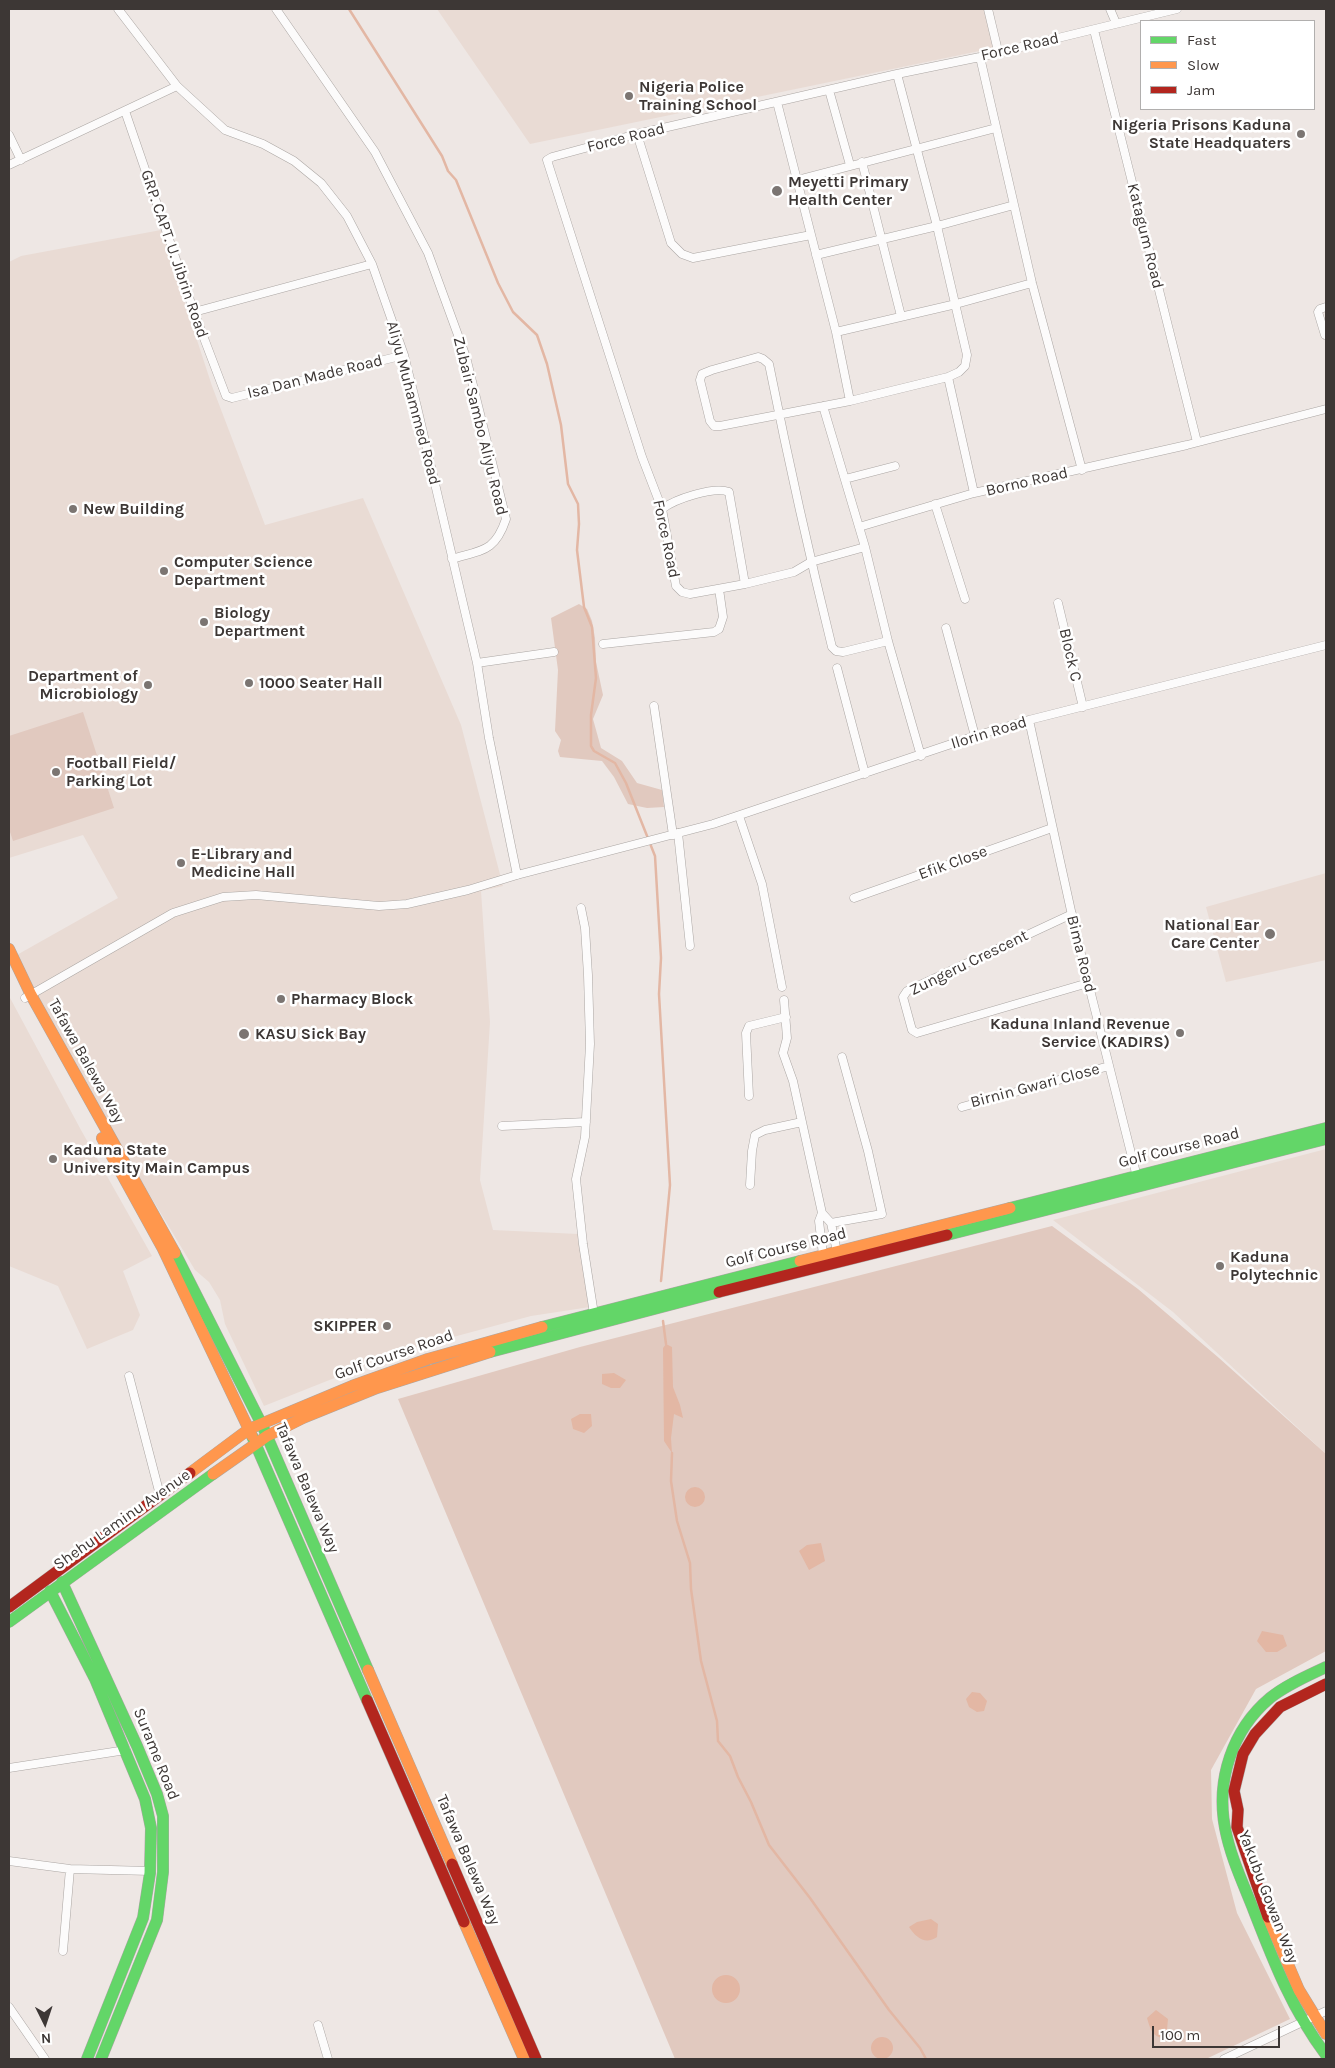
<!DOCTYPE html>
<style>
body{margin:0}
#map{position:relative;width:1335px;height:2068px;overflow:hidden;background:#eee7e4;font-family:Karla,sans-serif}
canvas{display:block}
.frame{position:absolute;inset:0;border:10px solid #3d3735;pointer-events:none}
.legend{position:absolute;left:1140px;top:20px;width:175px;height:90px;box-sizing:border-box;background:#fff;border:1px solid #b1afae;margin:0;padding:6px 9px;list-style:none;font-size:15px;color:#3d3735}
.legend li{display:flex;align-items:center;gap:10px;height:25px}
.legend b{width:25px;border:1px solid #b1afae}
.north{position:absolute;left:20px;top:1998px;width:50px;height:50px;-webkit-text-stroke:4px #fff;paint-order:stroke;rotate:176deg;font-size:14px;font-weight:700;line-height:20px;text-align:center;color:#3d3735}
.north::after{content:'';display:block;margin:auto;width:18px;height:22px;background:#3d3735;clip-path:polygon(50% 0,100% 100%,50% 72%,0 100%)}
.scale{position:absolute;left:1152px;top:2026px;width:128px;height:22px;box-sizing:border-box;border:2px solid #3d3735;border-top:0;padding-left:6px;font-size:15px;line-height:18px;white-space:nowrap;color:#3d3735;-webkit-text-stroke:4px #fff;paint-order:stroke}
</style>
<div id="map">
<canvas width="1335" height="2068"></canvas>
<div class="frame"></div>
<ul class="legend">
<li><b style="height:6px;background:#63d668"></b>Fast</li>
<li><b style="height:6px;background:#ff974d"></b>Slow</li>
<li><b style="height:6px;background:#b3261e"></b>Jam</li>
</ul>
<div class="north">N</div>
<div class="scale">100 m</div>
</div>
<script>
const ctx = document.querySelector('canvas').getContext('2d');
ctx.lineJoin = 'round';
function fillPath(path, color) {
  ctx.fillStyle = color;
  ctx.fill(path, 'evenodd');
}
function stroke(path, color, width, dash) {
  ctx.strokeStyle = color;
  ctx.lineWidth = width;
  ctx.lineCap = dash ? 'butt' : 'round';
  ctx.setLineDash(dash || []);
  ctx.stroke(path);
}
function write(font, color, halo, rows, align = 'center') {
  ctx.font = font + ' Karla,sans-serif';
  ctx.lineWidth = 5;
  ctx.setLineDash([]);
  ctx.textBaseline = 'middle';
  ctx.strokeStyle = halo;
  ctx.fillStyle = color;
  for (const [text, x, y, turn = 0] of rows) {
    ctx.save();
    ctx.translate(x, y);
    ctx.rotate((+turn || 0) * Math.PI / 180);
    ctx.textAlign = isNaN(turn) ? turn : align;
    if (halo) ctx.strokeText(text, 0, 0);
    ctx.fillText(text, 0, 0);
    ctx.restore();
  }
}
const built = new Path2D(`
 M437,9H985L994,48L530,144Z
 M161,230L212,386L265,525L363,498L461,725L503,886L481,891L490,1022L480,1180L493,1230L578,1234L590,1307L531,1316L405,1350L264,1406L225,1324L220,1300L209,1282L195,1270L116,1139L15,956L118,898L83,835L9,858V262L21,256Z
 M1326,873V960L1226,982L1206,907Z
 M9,996L81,1130L152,1256L123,1271L140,1315L133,1330L87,1349L58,1286L9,1266Z
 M1326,1149V1454L1173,1312L1053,1220Z`);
const green = new Path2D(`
 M579,604L587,609L592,621L595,638L596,662L603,695L593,719L601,748L622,761L637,783L662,790L664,807L647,808L628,804L614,777L602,761L560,757L558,751L561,740L555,731L558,670L551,618Z
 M83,712L114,808L13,841L9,829V736Z
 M1052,1226L1138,1289L1219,1358L1326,1454V1651L1256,1689L1211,1770L1212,1819L1237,1913L1290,2019L1206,2059H675L398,1399L580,1347Z`);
const water = new Path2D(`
 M666,1344L672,1347L673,1387L680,1405L683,1418L674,1414L671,1438L672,1453L664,1441L663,1348Z
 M614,1373L626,1380L620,1388H611L602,1384V1374Z
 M580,1414H591L592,1426L584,1433L573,1429L571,1419Z
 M685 1497a10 10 0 1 1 20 0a10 10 0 1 1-20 0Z
 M821,1543L825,1561L809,1570L799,1551L807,1545Z
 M1262,1631L1283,1635L1287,1646L1277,1652H1266L1257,1641Z
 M972,1692L980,1693L987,1701L984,1711L977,1712L969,1707L966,1699Z
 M931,1919L938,1924L937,1937C926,1945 916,1938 909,1927L917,1922Z
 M712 1989a14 14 0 1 1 28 0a14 14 0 1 1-28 0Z
 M1156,2010L1168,2019L1167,2030L1163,2038C1152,2037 1150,2028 1147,2018Z
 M871 2048a11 11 0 1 1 22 0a11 11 0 1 1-22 0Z`);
const stream = new Path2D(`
 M349,9L442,156L448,171L456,180L498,283L513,312L537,335L547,364L561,425L568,484L578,504L579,524L577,550L584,607L592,627L596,678L591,715V746L594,751L615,763L626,783L655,856L661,958L659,994L670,1185L661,1281
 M663,1321L666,1344
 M672,1453L671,1481L677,1521L690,1563L691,1589L701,1661L717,1721L718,1741L730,1756L738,1777L751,1802L769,1845L810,1898L889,2010L920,2048L926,2059`);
const street = new Path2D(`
 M118,9L177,86L225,130L263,144L294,161L321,183L347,216L372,264L404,355L417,407L477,663L489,738L517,875
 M276,9L375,152L428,253L466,357L506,519C495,552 482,550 452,559
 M988,9L998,51
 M1110,9L1116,23
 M1094,30L1197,442
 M980,57L1032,283L1082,470
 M829,90L850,165
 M777,102L836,332L850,401
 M125,111L194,312L226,396L232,398L404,355
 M637,134L671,243L682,254L693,258L811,235
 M9,135L21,160
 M862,162L901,316
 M9,165L177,86
 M797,180L996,128
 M816,255L937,226L1014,205
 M194,312L372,264
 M836,332L956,304L1032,283
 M1325,335L1318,312L1320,309L1326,307
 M948,377L974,493
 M823,406L865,547L888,641L921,756
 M845,479L895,466
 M935,504L965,599
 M662,509C675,499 714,486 729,492L745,584
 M859,527L974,493L1187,445L1326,409
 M865,547L811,562L794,572L745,584L690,594L682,592L676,586L662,509L642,457L547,160L552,157L637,134L897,74L980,57L1177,9
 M1058,603L1083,707
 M946,628L975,736
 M888,641L843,652L836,651L832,647C809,554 788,459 769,364L763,359L758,357L712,370L702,374L700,380L710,421L714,426H720L850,401L948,377L959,372L965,366L967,355L937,226L897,74
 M603,644L714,632L719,629L723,617L719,589
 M477,663L554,652
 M837,668L865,774
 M654,706L673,835
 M1029,720L1077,938L1138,1181
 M739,816L762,884L782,987
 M678,833L690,946
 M854,898L1052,828
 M581,908L585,928L588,975L590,1044L585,1137L576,1179L583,1244L594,1314
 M1072,914L907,991L903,997L912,1030L917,1033L1088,983
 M25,998L173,913L223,897L256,895L379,906L407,904L468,890L517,875L713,824L975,736L1029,720L1326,645
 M784,1000L787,1038L783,1053L793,1081L822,1213L819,1221L823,1255
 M749,1096L746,1033L749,1026L786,1017
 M962,1107L1109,1066
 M502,1126L586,1122
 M750,1185L752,1151L755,1135L765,1130L802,1122
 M822,1213L831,1223L837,1252
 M831,1223L882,1214L868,1151L842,1057
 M129,1376L160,1495
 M9,1768L126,1750
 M9,1861L70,1869L151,1871
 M63,1951L70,1869
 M9,2007L45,2059
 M318,2025L328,2059
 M1224,2059L1326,2011`);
const fast = new Path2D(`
 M1010,1208L1326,1128
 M947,1235L1326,1139
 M175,1253L263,1427L368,1670
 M542,1327L800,1261
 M490,1352L719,1292
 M252,1436L367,1700
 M62,1582L137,1746L157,1794L163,1816V1872L157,1920L101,2059
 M50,1591L95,1679L145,1799L151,1828L150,1873L143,1918L87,2059
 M9,1622L213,1474
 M1326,1667C1307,1676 1286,1685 1270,1698C1232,1730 1216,1780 1225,1828C1230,1855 1242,1881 1252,1906C1273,1960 1291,2008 1326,2055`);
const slow = new Path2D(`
 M9,949L31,995L175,1253
 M102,1138L162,1247L252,1436
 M800,1261L1010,1208
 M190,1473L249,1429L352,1386L428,1359L542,1327
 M213,1474L267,1436L303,1418L377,1388L490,1352
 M368,1670L452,1864
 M1268,1917L1299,1990L1326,2034
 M464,1922L524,2059`);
const jam = new Path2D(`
 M719,1292L947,1235
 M9,1607L190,1473
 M367,1700L464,1922
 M452,1864L536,2059
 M1268,1917L1237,1827L1238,1810L1234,1791L1243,1754L1255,1734L1280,1707L1326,1684`);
const markers = [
 [629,96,5,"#7b7572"],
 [1301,134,5,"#7b7572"],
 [777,191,6,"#7b7572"],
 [73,509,5,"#7b7572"],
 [164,571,5,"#7b7572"],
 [204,622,5,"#7b7572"],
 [249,683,5,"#7b7572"],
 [148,685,5,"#7b7572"],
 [56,772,5,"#7b7572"],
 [181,863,5,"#7b7572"],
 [1270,934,6,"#7b7572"],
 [281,999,5,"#7b7572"],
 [1180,1033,5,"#7b7572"],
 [244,1034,6,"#7b7572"],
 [53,1159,5,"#7b7572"],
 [1220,1266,5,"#7b7572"],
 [387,1326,5,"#7b7572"]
];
const streetNames = [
 ["Force Road",1020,47,-13],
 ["Force Road",626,138,-14],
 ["Katagum Road",1145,236,76],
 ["GRP. CAPT. U. Jibrin Road",174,254,71],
 ["Isa Dan Made Road",315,377,-14],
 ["Aliyu Muhammed Road",413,403,75],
 ["Zubair Sambo Aliyu Road",480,426,76],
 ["Borno Road",1027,482,-13],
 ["Force Road",666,539,78],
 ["Block C",1070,655,77],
 ["Ilorin Road",989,733,-17],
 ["Efik Close",953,863,-20],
 ["Bima Road",1081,954,76],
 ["Zungeru Crescent",969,963,-26],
 ["Tafawa Balewa Way",86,1061,61],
 ["Birnin Gwari Close",1035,1086,-15],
 ["Golf Course Road",1179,1148,-14],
 ["Golf Course Road",786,1248,-14],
 ["Golf Course Road",394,1355,-19],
 ["Tafawa Balewa Way",307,1488,67],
 ["Shehu Laminu Avenue",122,1520,-35],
 ["Surame Road",156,1754,68],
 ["Tafawa Balewa Way",468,1860,67],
 ["Yakubu Gowan Way",1268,1897,69]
];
const poiNames = [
 ["Nigeria Police",639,87],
 ["Training School",639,105],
 ["Nigeria Prisons Kaduna",1291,125,"right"],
 ["State Headquaters",1291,143,"right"],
 ["Meyetti Primary",788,182],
 ["Health Center",788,200],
 ["New Building",83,509],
 ["Computer Science",174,562],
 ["Department",174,580],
 ["Biology",214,613],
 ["Department",214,631],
 ["Department of",138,676,"right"],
 ["Microbiology",138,694,"right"],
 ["1000 Seater Hall",259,683],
 ["Football Field/",66,763],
 ["Parking Lot",66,781],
 ["E-Library and",191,854],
 ["Medicine Hall",191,872],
 ["National Ear",1259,925,"right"],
 ["Care Center",1259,943,"right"],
 ["Pharmacy Block",291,999],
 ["Kaduna Inland Revenue",1170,1024,"right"],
 ["Service (KADIRS)",1170,1042,"right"],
 ["KASU Sick Bay",255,1034],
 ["Kaduna State",63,1150],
 ["University Main Campus",63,1168],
 ["Kaduna",1230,1257],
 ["Polytechnic",1230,1275],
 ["SKIPPER",377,1326,"right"]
];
fillPath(built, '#e9dbd4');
fillPath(green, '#e1c9bf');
fillPath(water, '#e3b7a4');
stroke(stream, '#e3b7a4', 2.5);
stroke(street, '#aba6a3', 9);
stroke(fast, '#aba6a3', 12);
stroke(slow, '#aba6a3', 12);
stroke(jam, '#aba6a3', 12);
stroke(street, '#fcfbfb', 8);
stroke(fast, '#63d668', 11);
stroke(slow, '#ff974d', 11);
stroke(jam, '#b3261e', 11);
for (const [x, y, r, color] of markers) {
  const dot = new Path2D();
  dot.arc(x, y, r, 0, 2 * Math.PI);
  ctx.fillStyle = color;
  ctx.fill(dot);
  stroke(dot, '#fff', 2);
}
write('16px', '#3d3735', '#fff', streetNames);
write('bold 16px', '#3d3735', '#fff', poiNames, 'left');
</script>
